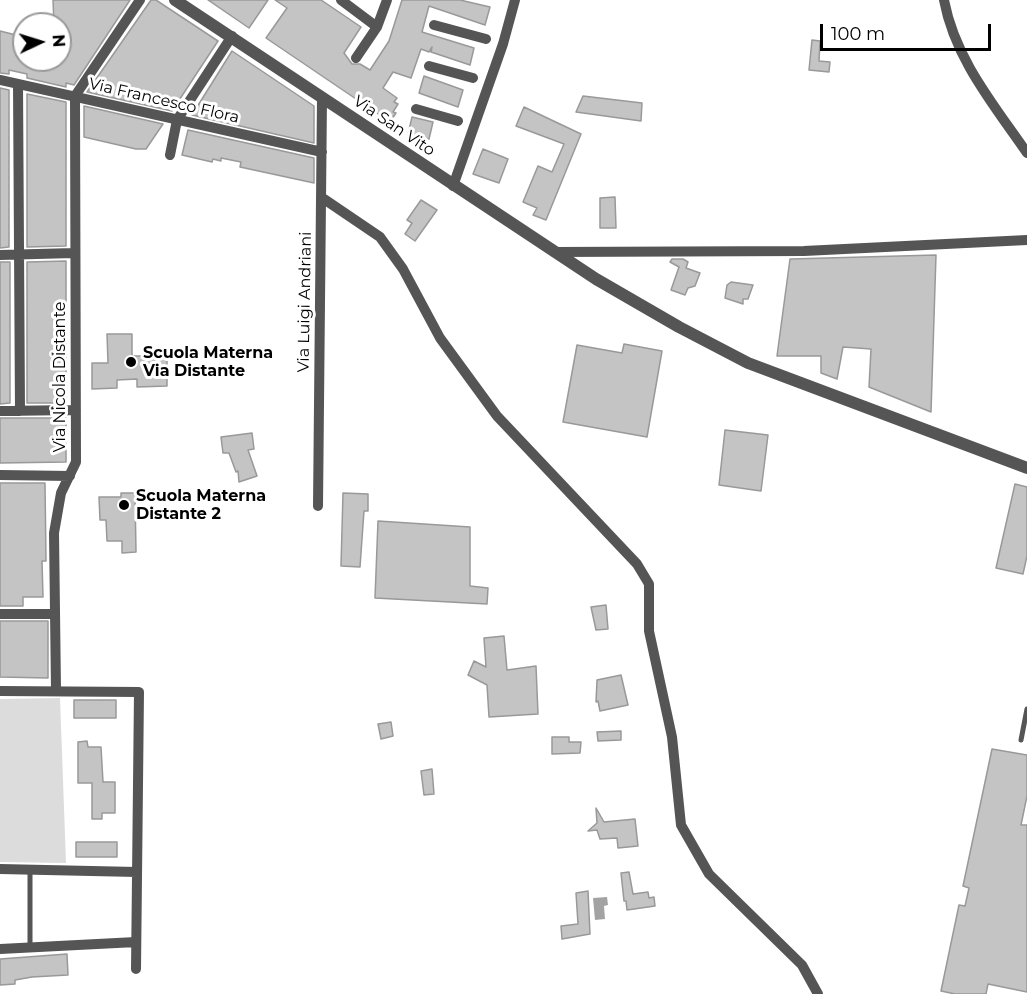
<!DOCTYPE html>
<style>
body{margin:0}
#map{position:relative;width:1027px;height:994px;overflow:hidden;background:#fff;font-family:Montserrat,sans-serif}
canvas{display:block}
.north{position:absolute;left:12px;top:12px;width:60px;height:60px;box-sizing:border-box;background:#fff;border:2px solid #999;border-radius:50%;rotate:86deg;font-size:16px;font-weight:700;line-height:24px;text-align:center;color:#000}
.north::after{content:'';display:block;margin:auto;width:21px;height:27px;background:#000;clip-path:polygon(50% 0,100% 100%,50% 72%,0 100%)}
.scale{position:absolute;left:820px;top:24px;width:171px;height:27px;box-sizing:border-box;border:3px solid #000;border-top:0;padding-left:8px;font-size:18px;line-height:21px;white-space:nowrap;color:#000;-webkit-text-stroke:4px #fff;paint-order:stroke}
</style>
<div id="map">
<canvas width="1027" height="994"></canvas>
<div class="north">N</div>
<div class="scale">100 m</div>
</div>
<script>
const ctx = document.querySelector('canvas').getContext('2d');
ctx.lineJoin = 'round';
function fillPath(path, color) {
  ctx.fillStyle = color;
  ctx.fill(path, 'evenodd');
}
function stroke(path, color, width, dash) {
  ctx.strokeStyle = color;
  ctx.lineWidth = width;
  ctx.lineCap = dash ? 'butt' : 'round';
  ctx.setLineDash(dash || []);
  ctx.stroke(path);
}
function write(font, color, halo, rows, align = 'center') {
  ctx.font = font + ' Montserrat,sans-serif';
  ctx.lineWidth = 6;
  ctx.setLineDash([]);
  ctx.textBaseline = 'middle';
  ctx.strokeStyle = halo;
  ctx.fillStyle = color;
  for (const [text, x, y, turn = 0] of rows) {
    ctx.save();
    ctx.translate(x, y);
    ctx.rotate((+turn || 0) * Math.PI / 180);
    ctx.textAlign = isNaN(turn) ? turn : align;
    if (halo) ctx.strokeText(text, 0, 0);
    ctx.fillText(text, 0, 0);
    ctx.restore();
  }
}
const green = new Path2D(`
 M60,698L66,863L0,862V699Z`);
const water = new Path2D(`
 M607,897L608,905L604,906L605,919L595,920L593,898Z`);
const building = new Path2D(`
 M53,0H130L74,85L66,83V87L27,78V74L9,70V74L0,73V31L16,35V40H24V60H60V24H54Z
 M151,0H156L218,41L172,111L87,92Z
 M208,0H268L249,28Z
 M275,0H321L361,27L344,53L352,64H360L370,70L389,41L402,0H460L490,7L485,25L429,6L422,32L474,48L470,65L431,52L432,47L429,52L421,49L411,78L393,72L383,88L397,98L394,102L398,104L393,112L396,113L390,122L266,38L287,8Z
 M812,40L820,41L819,61L830,62L829,72L809,70Z
 M232,51L314,106V143L192,115Z
 M424,76L463,90L458,107L419,93Z
 M0,88L9,90V247L0,248Z
 M27,94L66,102V246L27,247Z
 M583,96L642,103L641,121L576,112Z
 M84,106L163,124L146,149H136L84,137Z
 M524,107L581,134L546,220L533,215L537,208L523,202L538,166L552,172L564,144L516,126Z
 M412,117L433,122L429,139L408,134Z
 M188,130L314,158V183L240,167L241,162L221,158V161L213,159L212,162L182,155Z
 M483,149L508,159L499,183L473,174Z
 M615,197L616,228H600V198Z
 M421,200L437,210L415,241L405,234L412,223L407,220Z
 M936,255L931,412L869,387L871,349L843,347L837,379L821,373V356H777L790,259Z
 M672,259H683L688,262L686,268L700,273L695,286L688,288L685,295L671,290L679,267L670,262Z
 M66,261V403H27V262Z
 M0,262H10V403L0,404Z
 M731,282L753,285L748,299H743V304L725,298L727,285Z
 M107,334H132V356H167V386L137,387V379L117,380V388L92,389V363H108Z
 M624,344L662,351L647,437L563,422L577,345L622,353Z
 M0,418H66V462L0,463Z
 M725,430L768,435L761,491L719,485Z
 M252,433L254,449L248,450L257,476L239,482L238,471L236,472L229,453H223L221,437Z
 M0,483H45L46,561H42L43,597H23V606H0Z
 M1015,484L1027,487V556L1023,574L996,568Z
 M121,493H135L136,552L122,553V541H107L106,520H100L99,497H121Z
 M343,493L368,494V511H364L360,567L341,566Z
 M378,521L470,527V586L488,588L487,604L375,598Z
 M606,605L608,629L596,630L591,607Z
 M0,621H48V678L0,677Z
 M504,636L507,670L536,666L538,714L489,717L487,685L468,675L474,661L486,667L484,638Z
 M621,675L628,705L600,711L598,701L596,702L597,680Z
 M74,700H116V718H74Z
 M391,722L393,736L381,739L378,724Z
 M621,731V740L598,741L597,732Z
 M552,737H569V742H581L580,753L552,754Z
 M87,741L88,747H101L103,782H115V813H102V819H92V783H78V742Z
 M992,749L1027,755V796L1021,825H1027V992L988,984L986,994H955L941,991L959,905L965,906L969,888L963,886Z
 M432,769L434,794L424,795L421,771Z
 M596,808L604,822L635,819L638,846L618,848L617,838L600,839L597,830L588,831L597,823Z
 M76,842H117V857H76Z
 M629,872L633,894L648,892L649,898L654,897L655,906L627,910L626,901H624L621,873Z
 M588,891L590,934L562,939L561,926L578,924L576,893Z
 M67,954L68,975L32,977L15,980V984L0,985V959Z`);
const service = new Path2D(`
 M1021,740L1027,709
 M30,948V870`);
const minor = new Path2D(`
 M341,0L377,27L387,0
 M944,0C955,59 994,105 1027,153
 M434,25L486,39
 M356,58L377,27
 M429,66L473,78
 M0,80L322,152
 M18,84L20,411
 M416,109L458,121
 M170,155L177,120L232,36
 M453,186L503,44L515,0
 M321,197L380,237L403,269L440,338L497,416L637,564L649,584V631L672,737L681,825L709,874L802,965L818,994
 M554,252L804,251L1027,240
 M0,255L74,253
 M0,411L76,410
 M0,475L70,476
 M318,506L322,98
 M0,614H55
 M56,690L54,533L61,493L76,462L75,96L140,0
 M0,691L139,692L136,969
 M0,869L137,872
 M0,949L136,942`);
const tertiary = new Path2D(`
 M175,0L596,279L679,327L748,363L1027,468`);
const markers = [
 [131,362,6,"#000"],
 [124,505,6,"#000"]
];
const streetNames = [
 ["Via Francesco Flora",164,101,13],
 ["Via San Vito",394,126,34],
 ["Via Luigi Andriani",305,302,-89],
 ["Via Nicola Distante",60,377,-90]
];
const poiNames = [
 ["Scuola Materna",143,353],
 ["Via Distante",143,371],
 ["Scuola Materna",136,496],
 ["Distante 2",136,514]
];
fillPath(green, '#dcdcdc');
fillPath(water, '#a3a3a3');
fillPath(building, '#c4c4c4');
stroke(building, '#999', 1.5);
stroke(service, '#555', 5);
stroke(minor, '#555', 10);
stroke(tertiary, '#555', 12);
for (const [x, y, r, color] of markers) {
  const dot = new Path2D();
  dot.arc(x, y, r, 0, 2 * Math.PI);
  ctx.fillStyle = color;
  ctx.fill(dot);
  stroke(dot, '#fff', 2);
}
write('16px', '#000', '#fff', streetNames);
write('bold 16px', '#000', '#fff', poiNames, 'left');
</script>
